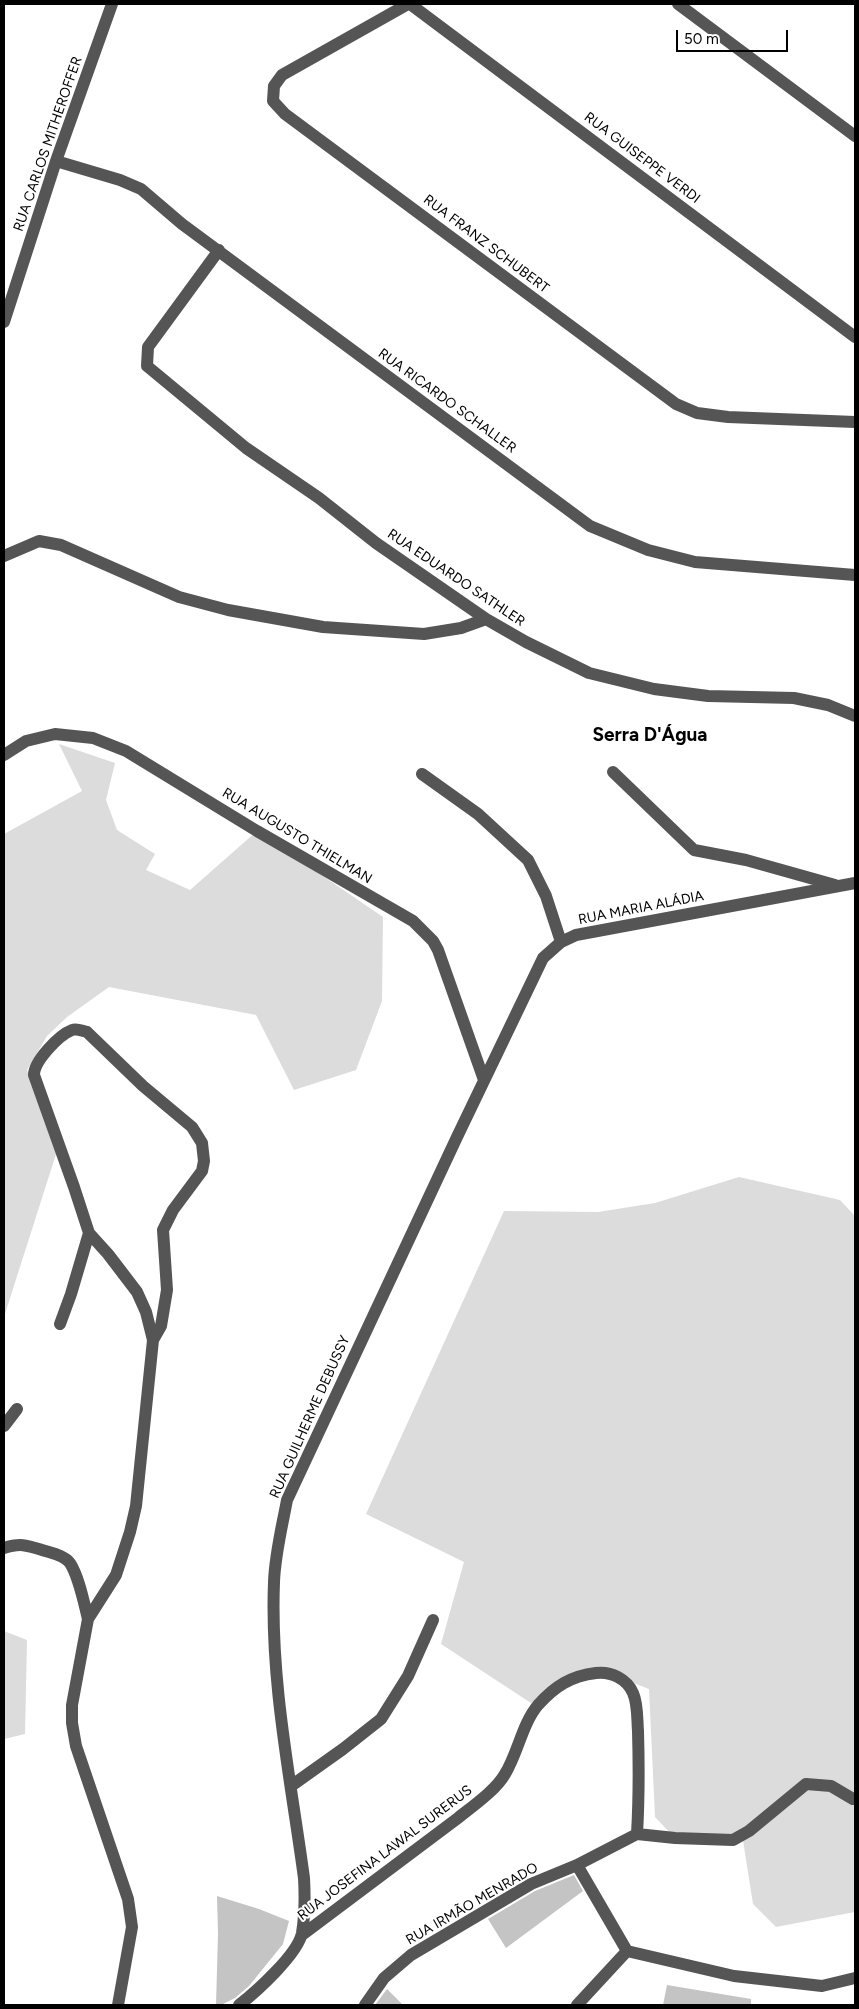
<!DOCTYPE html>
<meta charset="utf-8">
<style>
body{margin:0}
#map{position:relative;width:859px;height:2009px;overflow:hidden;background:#fff;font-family:Figtree,sans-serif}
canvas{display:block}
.frame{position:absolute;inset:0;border:5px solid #000;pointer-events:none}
.scale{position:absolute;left:676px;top:30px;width:112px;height:22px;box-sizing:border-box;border:2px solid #000;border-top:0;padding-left:6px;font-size:15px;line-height:18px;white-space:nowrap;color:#000;-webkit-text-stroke:4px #fff;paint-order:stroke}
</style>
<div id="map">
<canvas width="859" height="2009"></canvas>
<div class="frame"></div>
<div class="scale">50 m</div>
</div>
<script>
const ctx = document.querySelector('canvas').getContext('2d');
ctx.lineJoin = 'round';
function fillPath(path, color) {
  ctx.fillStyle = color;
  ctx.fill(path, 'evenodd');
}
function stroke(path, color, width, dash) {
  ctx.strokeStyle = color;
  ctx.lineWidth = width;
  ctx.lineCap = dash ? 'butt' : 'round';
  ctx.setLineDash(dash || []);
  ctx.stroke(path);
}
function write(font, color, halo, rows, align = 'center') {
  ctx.font = font + ' Figtree,sans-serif';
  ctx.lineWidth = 4;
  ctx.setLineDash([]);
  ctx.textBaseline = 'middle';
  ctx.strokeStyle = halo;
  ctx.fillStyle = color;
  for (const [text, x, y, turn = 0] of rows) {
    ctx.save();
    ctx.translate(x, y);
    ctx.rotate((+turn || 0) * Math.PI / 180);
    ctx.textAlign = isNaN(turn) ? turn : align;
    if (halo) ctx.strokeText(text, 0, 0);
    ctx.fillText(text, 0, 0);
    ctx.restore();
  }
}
const green = new Path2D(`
 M59,744L115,763L106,800L117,830L155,854L146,870L190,890L257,831L383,917L382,1001L356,1070L294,1090L256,1015L109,987L67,1017L47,1036L27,1070L57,1151L4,1317V834L82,791Z
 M739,1177L840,1200L855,1216V1912L776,1927L753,1904L742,1834L675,1838L655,1817L649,1689L605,1672L583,1674L537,1707L441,1644L464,1562L366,1514L504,1211L598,1212L655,1203Z
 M4,1631L27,1640L25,1734L4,1739Z`);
const building = new Path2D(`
 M574,1875L583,1891L506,1948L488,1919L535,1891Z
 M217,1896L259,1909L289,1921L283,1944L249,1986L235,1998L221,2005H216L218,1934Z
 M667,1985L751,1999V2005H663Z
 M387,1989L403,2005H375Z`);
const minor = new Path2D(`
 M408,4L282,75L274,86L273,101L285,114L676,404L697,413L728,417L855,422
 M410,4L855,337
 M678,4L855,136
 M56,161L120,180L141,189L182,224L590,526L648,550L695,562L855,575
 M219,250L148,347L147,366L246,448L319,498L376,543L486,619L526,642L589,673L654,689L708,696L794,698L828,705L855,716
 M4,322L56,161L112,4
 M4,556L39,541L61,545L179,597L228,610L323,627L424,634L461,628L486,619
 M4,755L26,741L55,734L93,738L126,751L257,831L413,921L433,941L438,950L484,1080
 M613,772L694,850L746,860L835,885
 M422,774L478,814L528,860L546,896L561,942
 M60,1324L71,1294L89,1233
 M4,1426L17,1409
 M4,1548C20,1543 26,1545 42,1550C51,1553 64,1555 70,1563C79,1577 84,1603 88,1619
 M291,1786L343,1749L381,1719L408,1676L433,1620
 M577,1865L627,1951
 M302,1935L458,1818C473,1806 496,1790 505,1774C518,1753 522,1724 538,1705C555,1686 571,1676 596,1673C611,1671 627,1679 633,1693C638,1704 637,1719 638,1731C639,1765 639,1799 637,1834
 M627,1951L734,1976L822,1986L855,1978
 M118,2005L132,1927L128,1899L76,1746L72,1723V1705L88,1619L116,1575L130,1532L136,1506L153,1340L146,1312L137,1292L108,1254L89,1233L74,1187L34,1075C34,1061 59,1035 72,1030C77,1028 82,1031 87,1032L143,1086L192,1127L202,1143L204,1161L202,1171L173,1210L163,1230L167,1290L161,1326L153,1340
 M239,2005C256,1992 298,1954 302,1933C305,1915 305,1896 304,1878C291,1781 270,1681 274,1582C275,1554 282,1527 287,1500L457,1137L543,958L561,942L576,935L855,883
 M365,2005L384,1978L411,1955L531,1884L577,1865L637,1834L675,1838L733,1840L749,1831L806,1784L831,1786L853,1799
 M577,2005L627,1951`);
const streetNames = [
 ["RUA CARLOS MITHEROFFER",48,144,-71],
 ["RUA GUISEPPE VERDI",642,158,37],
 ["RUA FRANZ SCHUBERT",486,244,37],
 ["RUA RICARDO SCHALLER",447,401,36],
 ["RUA EDUARDO SATHLER",456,578,34],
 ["RUA AUGUSTO THIELMAN",297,836,31],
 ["RUA MARIA ALÁDIA",641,908,-11],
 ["RUA GUILHERME DEBUSSY",310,1417,-66],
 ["RUA JOSEFINA LAWAL SURERUS",385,1853,-37],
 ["RUA IRMÃO MENRADO",472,1904,-30]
];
const districtNames = [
 ["Serra D'Água",650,735]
];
fillPath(green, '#dcdcdc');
fillPath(building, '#c4c4c4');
stroke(minor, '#555', 12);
write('14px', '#000', '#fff', streetNames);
write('bold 19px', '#000', '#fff', districtNames);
</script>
